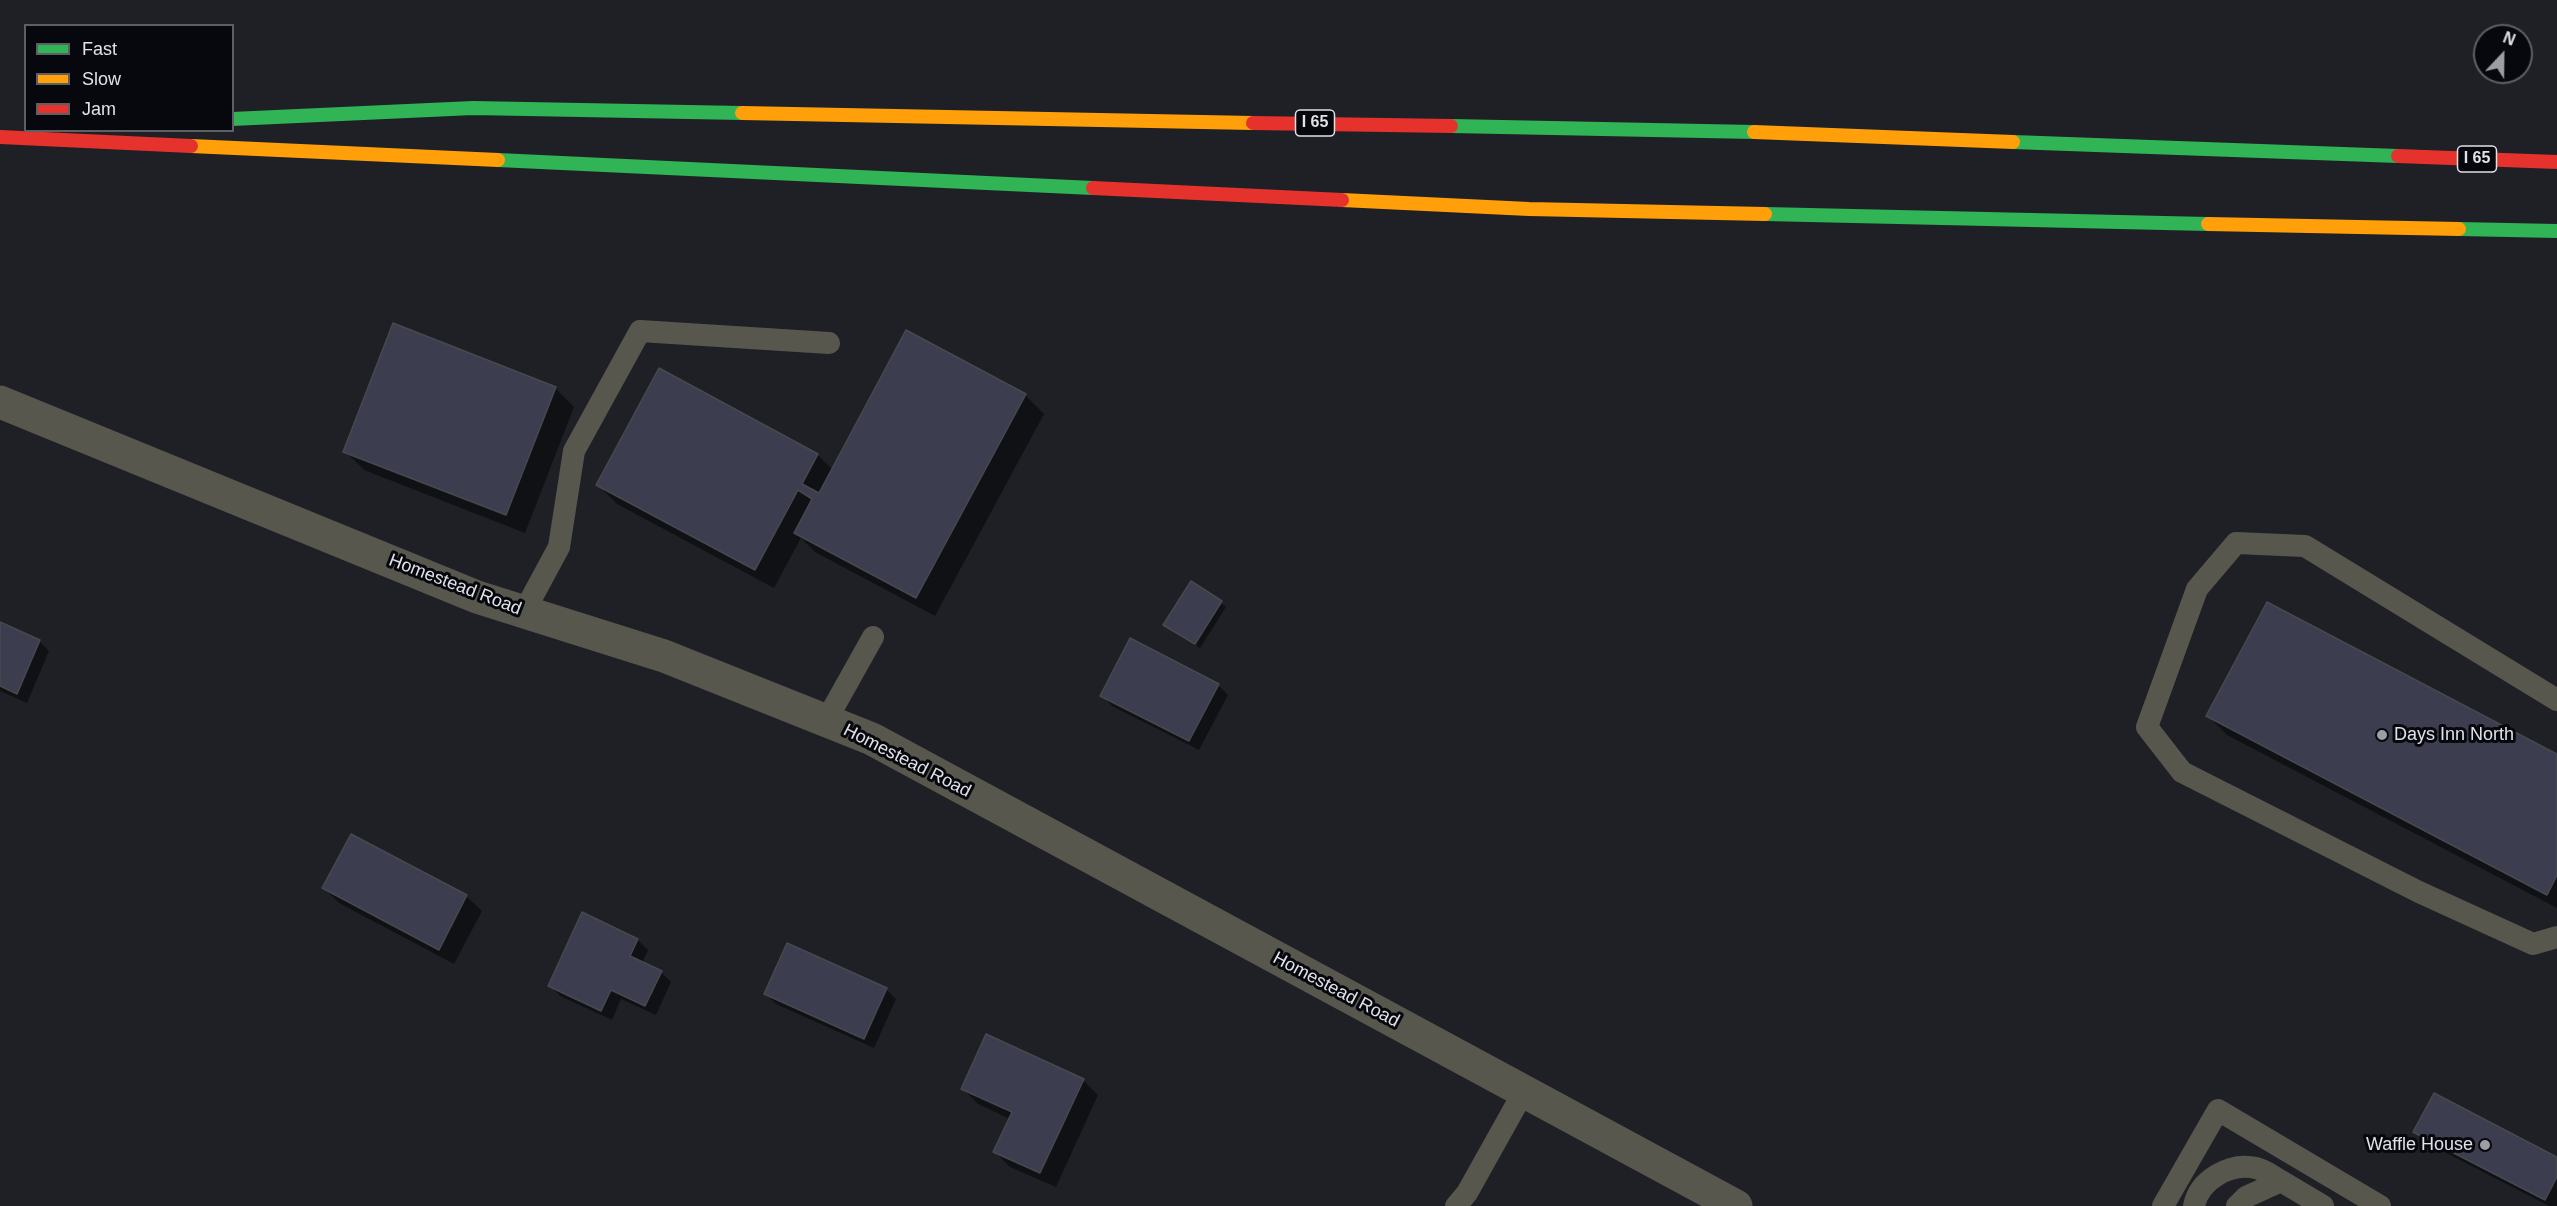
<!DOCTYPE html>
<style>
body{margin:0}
#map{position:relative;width:2557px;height:1206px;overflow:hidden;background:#1f2026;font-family:Helvetica,sans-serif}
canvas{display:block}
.legend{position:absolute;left:24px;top:24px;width:210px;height:108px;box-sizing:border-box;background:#07080d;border:2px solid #5e5f65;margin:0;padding:8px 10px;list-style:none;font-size:18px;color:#e0e1e9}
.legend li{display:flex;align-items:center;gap:12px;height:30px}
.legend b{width:30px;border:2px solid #5e5f65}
.north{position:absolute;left:2473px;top:24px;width:60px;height:60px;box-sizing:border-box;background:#07080d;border:2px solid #5e5f65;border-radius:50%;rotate:22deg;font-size:16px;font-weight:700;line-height:24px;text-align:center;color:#e0e1e9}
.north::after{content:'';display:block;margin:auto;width:21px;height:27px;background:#9c9da5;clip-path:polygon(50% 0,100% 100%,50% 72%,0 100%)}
</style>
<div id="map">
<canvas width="2557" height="1206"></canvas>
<ul class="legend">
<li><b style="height:8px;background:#30b455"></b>Fast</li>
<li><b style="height:8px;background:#ff9f0a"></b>Slow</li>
<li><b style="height:8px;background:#e5322d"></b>Jam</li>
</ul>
<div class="north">N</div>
</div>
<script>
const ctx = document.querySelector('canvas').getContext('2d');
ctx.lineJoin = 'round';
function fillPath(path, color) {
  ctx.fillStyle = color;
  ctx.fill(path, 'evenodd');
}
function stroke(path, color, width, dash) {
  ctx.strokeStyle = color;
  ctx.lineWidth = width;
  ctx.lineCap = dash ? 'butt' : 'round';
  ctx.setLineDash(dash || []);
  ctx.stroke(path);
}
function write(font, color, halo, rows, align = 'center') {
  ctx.font = font + ' Helvetica,sans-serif';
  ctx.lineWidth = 6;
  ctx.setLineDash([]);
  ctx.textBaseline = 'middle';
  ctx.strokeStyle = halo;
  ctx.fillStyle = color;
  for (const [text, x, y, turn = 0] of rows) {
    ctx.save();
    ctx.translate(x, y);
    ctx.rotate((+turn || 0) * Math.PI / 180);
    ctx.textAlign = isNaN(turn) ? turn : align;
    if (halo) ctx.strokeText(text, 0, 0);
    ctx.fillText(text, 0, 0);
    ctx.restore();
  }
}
const shadow = new Path2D(`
 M660,370L818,455L833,470L1025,395L1044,414L935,616L815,552L801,538L774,588L617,504L598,485Z
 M555,388L574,407L525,533L364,470L345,451Z
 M1191,583L1226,607L1200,648L1165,624Z
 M0,624L39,641L49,651L27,703L0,691Z
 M1218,685L1228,695L1199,750L1112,706L1102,695Z
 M2208,716L2557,755V908L2227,735Z
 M352,836L466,896L482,911L454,964L339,903L324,888Z
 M638,940L648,950L642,963L661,972L671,982L656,1015L621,999L612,1020L560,996L550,985Z
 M886,989L896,999L874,1048L776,1004L766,994Z
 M1083,1080L1098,1095L1056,1187L1010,1167L995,1152L1010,1119L978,1104L963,1089Z
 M2415,1132L2557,1159V1206H2549L2425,1142Z`);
const building = new Path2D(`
 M393,323L556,387L506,515L343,452Z
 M906,330L1026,394L916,598L794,533L812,499L798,490L755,570L596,485L659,368L818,454L802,484L819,493Z
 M1191,581L1222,601L1195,644L1163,625Z
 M2267,602L2557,754V875L2547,895L2206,716Z
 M0,622L40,640L17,694L0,686Z
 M1130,638L1219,684L1189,741L1100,696Z
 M351,834L467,895L439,950L322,888Z
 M582,912L638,939L630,956L662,971L645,1006L611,990L601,1011L548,986Z
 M787,943L887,988L864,1039L764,994Z
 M986,1034L1084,1079L1040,1173L993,1152L1012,1112L961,1089Z
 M2434,1093L2557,1157V1177L2545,1200L2413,1132Z`);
const lane = new Path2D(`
 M524,612L559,547L574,451L640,331L829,343
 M2557,700L2305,546L2236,543L2197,589L2147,727L2182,772L2419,892L2533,944L2557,937
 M826,721L873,637
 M1456,1206L1467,1193L1524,1091
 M2163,1206L2218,1110L2380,1206
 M2194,1206C2199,1180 2230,1162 2256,1168C2265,1170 2274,1177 2281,1181
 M2237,1206L2246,1197L2281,1181L2323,1206`);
const street = new Path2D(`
 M0,402L477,597L664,656L872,739L1736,1206`);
const fast = new Path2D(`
 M232,119L473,108L742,113
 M1451,126L1754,132
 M2013,142L2398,156
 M498,160L1093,188
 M1765,214L2208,224
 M2459,229L2557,231`);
const slow = new Path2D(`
 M742,113L1253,123
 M1754,132L2013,142
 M191,146L498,160
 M1342,200L1529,209L1765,214
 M2208,224L2459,229`);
const jam = new Path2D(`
 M1253,123L1451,126
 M0,137L191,146
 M2398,156L2557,162
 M1093,188L1342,200`);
const markers = [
 [2382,735,6,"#9c9da5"],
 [2485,1145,6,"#9c9da5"]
];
const shields = [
 [1315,123,39],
 [2477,159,39]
];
const shieldNames = [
 ["I 65",1315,123],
 ["I 65",2477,159]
];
const streetNames = [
 ["Homestead Road",455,585,21],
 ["Homestead Road",907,761,27],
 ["Homestead Road",1336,990,28]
];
const poiNames = [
 ["Days Inn North",2394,735],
 ["Waffle House",2473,1145,"right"]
];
fillPath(shadow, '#0007');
fillPath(building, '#3c3d4e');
stroke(building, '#48494f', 1.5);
stroke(lane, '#58574d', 22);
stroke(street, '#58574d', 33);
stroke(fast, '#30b455', 14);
stroke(slow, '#ff9f0a', 14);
stroke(jam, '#e5322d', 14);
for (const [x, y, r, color] of markers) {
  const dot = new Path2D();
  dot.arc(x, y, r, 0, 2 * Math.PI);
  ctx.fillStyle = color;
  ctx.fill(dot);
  stroke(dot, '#07080d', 2);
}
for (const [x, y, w] of shields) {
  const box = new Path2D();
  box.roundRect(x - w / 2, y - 13, w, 26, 4.5);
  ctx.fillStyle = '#07080d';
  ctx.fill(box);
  stroke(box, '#e0e1e9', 1.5);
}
write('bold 16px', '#e0e1e9', null, shieldNames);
write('18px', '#e0e1e9', '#07080d', streetNames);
write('18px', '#e0e1e9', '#07080d', poiNames, 'left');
</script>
